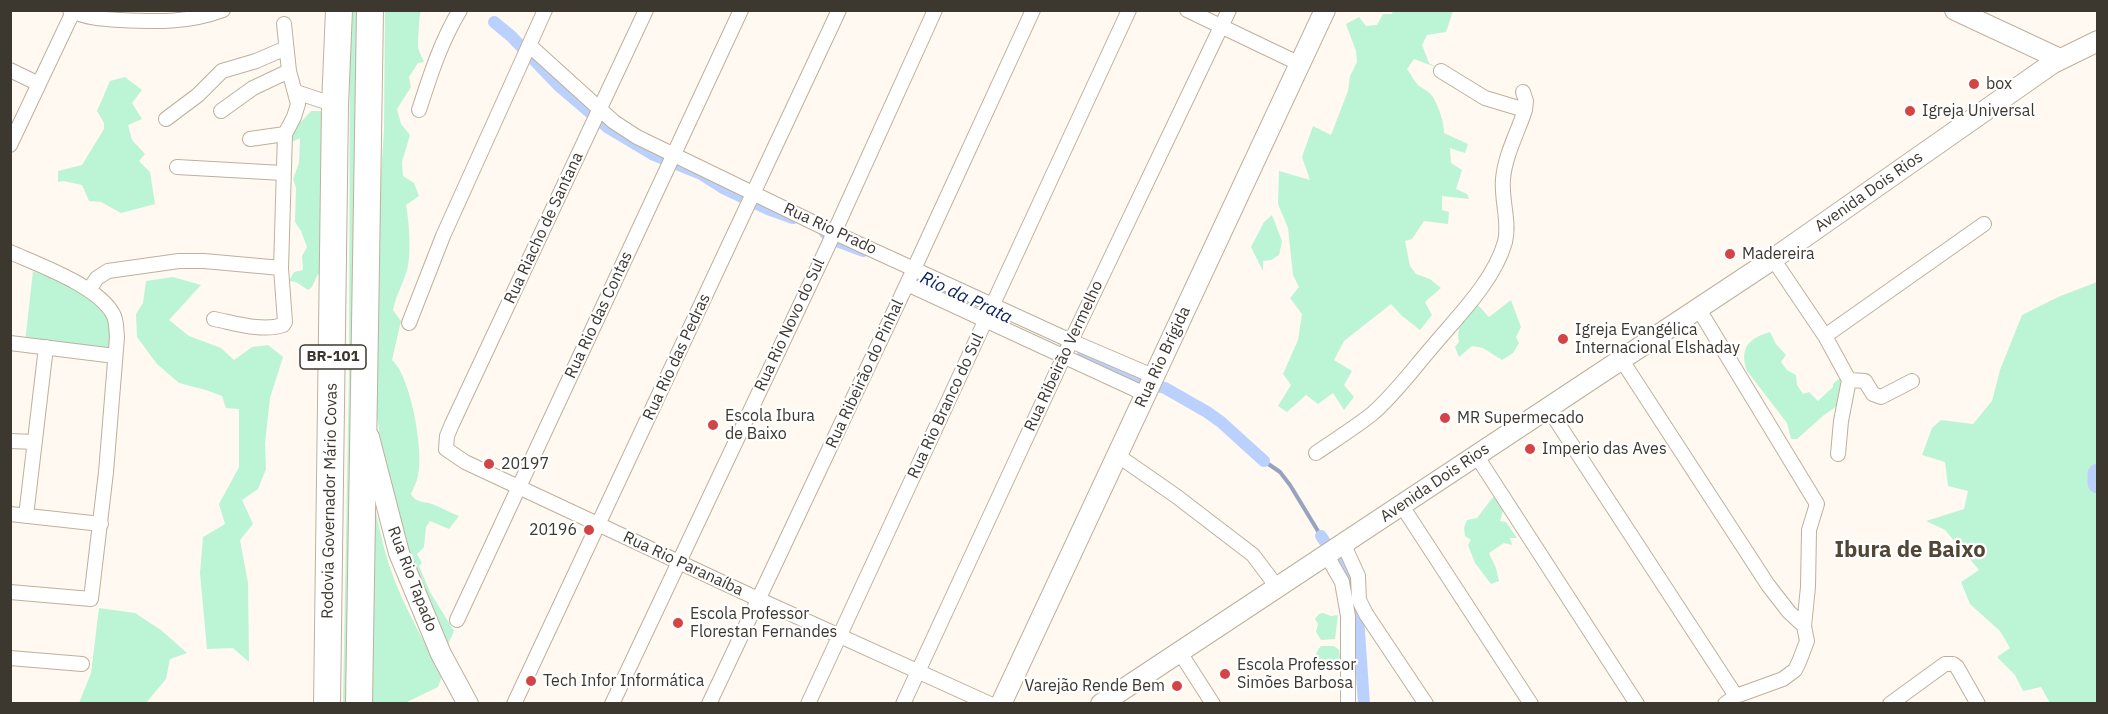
<!DOCTYPE html>
<meta charset="utf-8">
<style>
body{margin:0}
#map{position:relative;width:2108px;height:714px;overflow:hidden;background:#fff9f1;font-family:"IBM Plex Sans",sans-serif}
canvas{display:block}
.frame{position:absolute;inset:0;border:12px solid #3c372f;pointer-events:none}
</style>
<div id="map">
<canvas width="2108" height="714"></canvas>
<div class="frame"></div>
</div>
<script>
const ctx = document.querySelector('canvas').getContext('2d');
ctx.lineJoin = 'round';
function fillPath(path, color) {
  ctx.fillStyle = color;
  ctx.fill(path, 'evenodd');
}
function stroke(path, color, width, dash) {
  ctx.strokeStyle = color;
  ctx.lineWidth = width;
  ctx.lineCap = dash ? 'butt' : 'round';
  ctx.setLineDash(dash || []);
  ctx.stroke(path);
}
function write(font, color, halo, rows, align = 'center') {
  ctx.font = font + ' "IBM Plex Sans",sans-serif';
  ctx.lineWidth = 4.5;
  ctx.setLineDash([]);
  ctx.textBaseline = 'middle';
  ctx.strokeStyle = halo;
  ctx.fillStyle = color;
  for (const [text, x, y, turn = 0] of rows) {
    ctx.save();
    ctx.translate(x, y);
    ctx.rotate((+turn || 0) * Math.PI / 180);
    ctx.textAlign = isNaN(turn) ? turn : align;
    if (halo) ctx.strokeText(text, 0, 0);
    ctx.fillText(text, 0, 0);
    ctx.restore();
  }
}
const green = new Path2D(`
 M365,10L354,703L343,704L349,374L350,11Z
 M385,11H421C419,14 418,44 418,48C420,53 422,58 424,62L418,63L409,77L411,87L397,109L401,124L410,135L402,162L403,176L414,183L419,196L406,205C409,221 411,250 408,266C405,281 396,294 393,310L401,321L392,360C411,376 424,452 418,476C417,482 413,488 411,494C416,503 423,501 432,504C441,507 450,513 459,516L449,529L430,521L426,527L424,547L417,554L422,563L419,566L430,592L454,631L446,649L411,574L384,465L372,382L374,190L381,176L384,129Z
 M1393,11H1453L1446,32L1427,35L1422,45L1429,63L1438,68L1414,59L1407,69C1411,74 1414,81 1418,85C1423,89 1429,91 1433,97C1439,108 1444,121 1444,133L1468,144L1465,153L1450,148L1451,163L1462,170L1456,189L1467,194L1469,199L1442,196V210L1449,212L1448,224L1424,221L1412,239L1405,241L1410,266L1416,274L1430,279L1441,288L1425,302L1432,315L1420,330L1402,316L1391,304L1344,341L1334,360L1352,371L1344,385L1354,397L1344,410L1333,393L1318,404L1306,395L1287,412L1278,406L1291,385L1283,374L1298,340L1302,314L1290,298L1299,287L1293,275L1288,228L1278,204L1279,171L1310,180L1302,157L1313,126L1331,135L1348,91L1350,76L1357,62L1356,51L1346,24L1359,17L1366,26L1377,25L1383,14H1392Z
 M125,77L142,90L132,103L142,119L128,125L132,140L145,154L139,161L150,172L155,204L121,213L101,202L89,201L82,185L64,181L58,182V171L82,165L104,129V123L97,111L110,81Z
 M311,111H329L321,227L327,275L323,282L318,274L312,287L308,290L296,282L289,281L294,272L303,270L302,256L307,247L301,231L295,222L296,188L293,179L299,163L300,138L294,141L284,140L296,121L301,122Z
 M1272,215L1282,241L1279,255L1271,260L1263,261V271L1251,247L1264,222Z
 M33,271C57,281 101,295 109,322C112,332 111,341 110,351L25,342Z
 M173,277L201,285L169,320L189,336L221,348L234,360L252,347L268,345L283,357L270,398L265,443L266,469L258,489L242,500L253,524L240,540L248,583L249,662L233,648L207,649L200,573L203,537L225,524L219,504L239,467V409L226,408L222,396L206,390L179,383L157,364L137,337L136,314L143,303L146,281Z
 M2097,282V703H2050L2041,687L2023,691L2015,675L1997,657L2010,648L2000,631L1970,604L1961,582L1979,570L1945,530L1926,521L1964,509L1968,491L1948,486L1945,462L1922,455L1932,428L1941,420L1973,424L1992,401L2000,370L2022,315L2058,297Z
 M1511,300L1521,327L1516,337L1519,343L1513,353L1502,360L1483,348L1472,346L1459,357L1455,347L1459,342C1456,325 1464,316 1476,303L1489,317Z
 M1770,332L1776,344L1786,355L1781,362L1787,370L1796,375L1797,385L1803,394L1809,392L1818,401L1833,387V384L1840,378L1846,386L1843,402L1824,415L1797,439H1791L1787,423L1747,371C1739,348 1749,338 1770,332Z
 M371,486C377,516 382,547 393,576C406,611 425,643 442,676L438,687L405,703L368,704Z
 M1493,497L1504,507L1500,521L1506,522L1517,538H1510L1512,545L1504,543L1489,553L1496,568L1499,581L1491,584L1475,563L1468,545L1471,540L1465,536L1464,528L1467,520L1477,518Z
 M99,608L135,613L161,630L187,653L170,659L166,679L146,703H79L91,673Z
 M1323,613L1331,616L1338,615L1335,639L1321,640L1316,632L1318,624L1315,619L1319,614Z
 M1321,646H1334L1339,650L1340,658L1327,667L1319,665C1315,657 1315,652 1321,646Z`);
const stream = new Path2D(`
 M1264,461L1280,472L1290,485L1321,536`);
const canal = new Path2D(`
 M494,22L511,36L560,87L607,127L654,155L701,174L723,188L768,209L793,218
 M825,233L839,242L863,251
 M916,276L935,287L952,288
 M1083,353L1139,382L1165,388L1207,412L1221,422L1264,461
 M1321,536L1325,542
 M1337,559L1356,588L1364,704`);
const river = new Path2D(`
 M2098,474V483`);
const street = new Path2D(`
 M70,10C86,18 102,19 120,20C156,22 188,23 223,10
 M646,10L452,424L447,436L446,449L465,462L758,599L990,704
 M1187,10L1300,64
 M529,45L614,122L637,137L833,232L1071,341L1153,376
 M10,70L39,84
 M1441,71L1485,98L1525,110
 M296,92L335,105
 M419,110C430,76 441,41 460,10
 M221,111L253,88L289,71
 M166,119L198,95L222,71L256,61L286,48
 M250,139L285,134
 M10,145L73,12
 M177,167L283,173
 M10,252C39,265 98,286 113,314C117,321 116,329 117,337L106,472L91,599L10,592
 M1773,259L1825,336L1849,380
 M907,284L1145,394
 M89,290L97,278L108,271L179,261H204L281,268
 M1698,308L1817,504L1809,530L1808,587L1804,626L1807,641L1799,662L1795,670L1783,679L1736,696L1725,704
 M214,319C235,323 262,332 283,325L285,322L281,268L285,134L294,117L298,104L289,71L284,24
 M409,323L443,236L545,10
 M1825,336L1984,224
 M10,343L115,356
 M1621,359L1768,585L1789,612L1804,626
 M1849,380L1865,381L1873,394L1881,397L1912,381
 M1548,408L1736,696
 M10,441L35,442
 M1316,453C1335,440 1354,428 1372,414C1395,394 1413,369 1433,346C1458,316 1494,281 1505,242C1510,222 1501,200 1503,179C1505,155 1518,132 1525,110L1526,101L1523,92
 M1838,454L1841,421L1849,380
 M1117,455L1176,496L1253,555L1277,587
 M1476,455L1637,704
 M1402,506L1531,704
 M10,514L101,524
 M26,516L46,347
 M1343,543L1358,576L1359,600L1366,614L1426,704
 M1326,554L1342,582L1348,616V704
 M457,620L741,10
 M1179,651L1213,704
 M10,658L82,664
 M514,704L839,10
 M612,704L828,246L935,10
 M709,704L907,284L1033,10
 M808,704L1129,10
 M903,704L1071,341L1229,10
 M1890,704L1945,664H1953L1957,667L1978,704`);
const secondary = new Path2D(`
 M1955,10L2060,59
 M369,437L399,553L441,654L468,704
 M1001,704L1325,10
 M1101,704L1773,259L2053,63L2098,41`);
const highway = new Path2D(`
 M327,704L335,105L339,10
 M359,704L370,10`);
const markers = [
 [1974,84,6,"#d44447"],
 [1910,111,6,"#d44447"],
 [1730,254,6,"#d44447"],
 [1563,339,6,"#d44447"],
 [1445,418,6,"#d44447"],
 [713,425,6,"#d44447"],
 [1530,449,6,"#d44447"],
 [489,464,6,"#d44447"],
 [589,530,6,"#d44447"],
 [678,623,6,"#d44447"],
 [1225,674,6,"#d44447"],
 [531,681,6,"#d44447"],
 [1177,686,6,"#d44447"]
];
const shields = [
 [333,357,66]
];
const shieldNames = [
 ["BR-101",333,357]
];
const poiNames = [
 ["box",1986,84],
 ["Igreja Universal",1922,111],
 ["Madereira",1742,254],
 ["Igreja Evangélica",1575,330],
 ["Internacional Elshaday",1575,348],
 ["Escola Ibura",725,416],
 ["de Baixo",725,434],
 ["MR Supermecado",1457,418],
 ["Imperio das Aves",1542,449],
 ["20197",501,464],
 ["20196",577,530,"right"],
 ["Escola Professor",690,614],
 ["Florestan Fernandes",690,632],
 ["Escola Professor",1237,665],
 ["Simões Barbosa",1237,683],
 ["Tech Infor Informática",543,681],
 ["Varejão Rende Bem",1165,686,"right"]
];
const streetNames = [
 ["Avenida Dois Rios",1869,192,-35],
 ["Rua Riacho de Santana",544,228,-65],
 ["Rua Rio Prado",830,229,25],
 ["Rua Rio das Contas",599,315,-65],
 ["Rua Rio Novo do Sul",790,325,-65],
 ["Rua Ribeirão Vermelho",1064,356,-65],
 ["Rua Rio das Pedras",677,357,-65],
 ["Rua Rio Brígida",1163,357,-65],
 ["Rua Ribeirão do Pinhal",865,374,-65],
 ["Rua Rio Branco do Sul",946,406,-65],
 ["Avenida Dois Rios",1435,483,-34],
 ["Rodovia Governador Mário Covas",330,501,-89],
 ["Rua Rio Paranaíba",683,564,25],
 ["Rua Rio Tapado",412,579,69]
];
const waterNames = [
 ["Rio da Prata",966,298,25]
];
const districtNames = [
 ["Ibura de Baixo",1910,551]
];
fillPath(green, '#bcf4d6');
stroke(stream, '#95a3bf', 4);
stroke(canal, '#bbd1fd', 12);
stroke(river, '#bbd1fd', 21);
stroke(street, '#beb09c', 16);
stroke(secondary, '#beb09c', 22);
stroke(highway, '#beb09c', 28);
stroke(street, '#fff', 14);
stroke(secondary, '#fff', 20);
stroke(highway, '#fff', 26);
for (const [x, y, r, color] of markers) {
  const dot = new Path2D();
  dot.arc(x, y, r, 0, 2 * Math.PI);
  ctx.fillStyle = color;
  ctx.fill(dot);
  stroke(dot, '#fff', 2);
}
for (const [x, y, w] of shields) {
  const box = new Path2D();
  box.roundRect(x - w / 2, y - 12, w, 24, 4.5);
  ctx.fillStyle = '#fff';
  ctx.fill(box);
  stroke(box, '#3c372f', 1.5);
}
write('bold 15px', '#3c372f', null, shieldNames);
write('16px', '#3c372f', '#fff', poiNames, 'left');
write('16px', '#3c372f', '#fff', streetNames);
write('italic 18px', '#0c2461', '#fff', waterNames);
write('bold 22px', '#524635', '#fff', districtNames);
</script>
